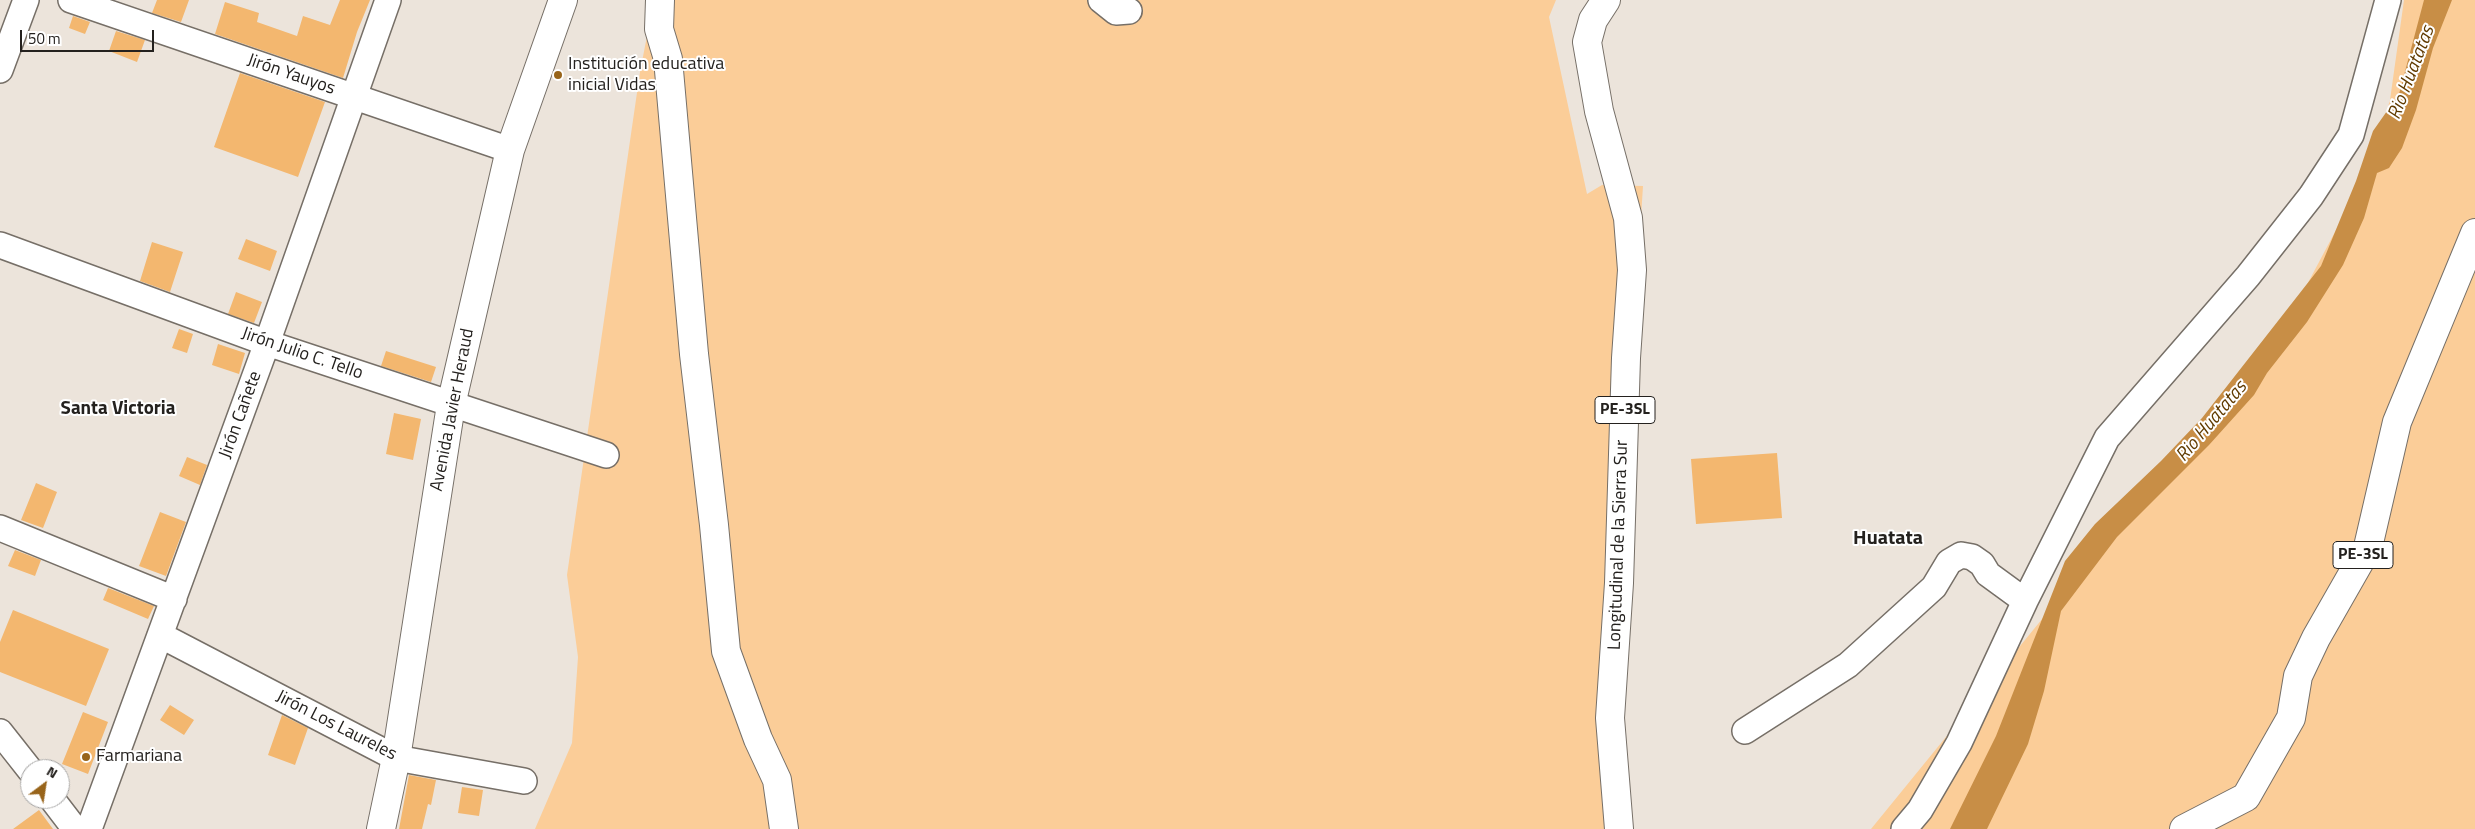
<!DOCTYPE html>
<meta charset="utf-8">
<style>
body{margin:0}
#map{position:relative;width:2475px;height:829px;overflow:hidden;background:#ece4db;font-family:"Titillium Web",sans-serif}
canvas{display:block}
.north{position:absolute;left:20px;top:759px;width:50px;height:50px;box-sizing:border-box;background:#fff;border:1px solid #a7a6a5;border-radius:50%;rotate:31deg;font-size:14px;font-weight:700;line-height:20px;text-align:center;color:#24211e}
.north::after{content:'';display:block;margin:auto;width:18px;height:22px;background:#98641a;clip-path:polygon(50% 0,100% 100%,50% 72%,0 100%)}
.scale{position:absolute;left:20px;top:30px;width:134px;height:22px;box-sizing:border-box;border:2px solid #24211e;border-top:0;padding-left:6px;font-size:15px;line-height:18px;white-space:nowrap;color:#24211e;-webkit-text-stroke:4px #fff;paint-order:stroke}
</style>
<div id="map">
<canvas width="2475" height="829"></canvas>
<div class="north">N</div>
<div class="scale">50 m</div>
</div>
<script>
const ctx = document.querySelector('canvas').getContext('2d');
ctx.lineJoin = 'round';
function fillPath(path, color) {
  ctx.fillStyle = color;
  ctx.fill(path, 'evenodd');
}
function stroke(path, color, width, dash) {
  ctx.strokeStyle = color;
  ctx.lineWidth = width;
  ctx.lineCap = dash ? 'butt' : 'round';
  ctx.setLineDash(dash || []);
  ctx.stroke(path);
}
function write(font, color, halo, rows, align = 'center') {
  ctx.font = font + ' "Titillium Web",sans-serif';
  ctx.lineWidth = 4;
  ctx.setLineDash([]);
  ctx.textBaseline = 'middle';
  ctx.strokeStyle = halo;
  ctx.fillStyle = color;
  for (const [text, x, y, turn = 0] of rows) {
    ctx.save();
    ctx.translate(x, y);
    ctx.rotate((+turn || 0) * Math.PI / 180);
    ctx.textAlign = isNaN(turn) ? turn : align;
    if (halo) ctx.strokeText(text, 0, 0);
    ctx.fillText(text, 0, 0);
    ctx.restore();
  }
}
const green = new Path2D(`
 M654,0H1556L1549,17L1587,194L1602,185L1643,186L1614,641L1623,829H535L572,743L578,657L567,575L640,72Z
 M2404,0H2475V829H1871L2293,311L2371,164L2390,100Z`);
const water = new Path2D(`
 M2424,0H2452L2433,48L2416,110L2402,148L2389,168L2377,173L2364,218L2343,265L2307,322L2267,373L2254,395L2209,445L2117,537L2061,611L2044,691L2028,744L1987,829H1950L1996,736L2065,561L2095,524L2161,461L2202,418L2321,266L2356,181L2373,131L2399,94Z`);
const building = new Path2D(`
 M157,0H189L181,22L152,13Z
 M340,0H370L357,32L343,78L215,34L225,2L259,13L257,22L297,36L303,16L330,25Z
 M73,16L90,22L85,34L69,28Z
 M116,31L145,40L137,62L109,51Z
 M240,73L325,102L298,177L214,147Z
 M246,239L277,251L270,271L238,259Z
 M152,242L183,252L170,292L140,281Z
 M236,292L262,302L254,323L228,314Z
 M179,329L193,334L187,353L172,348Z
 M218,344L245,353L239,374L212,365Z
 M386,351L436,367L431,382L381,366Z
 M394,413L421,419L413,460L386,454Z
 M1777,453L1782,518L1696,524L1691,459Z
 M187,457L207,465L200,485L179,476Z
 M36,483L57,492L43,528L21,520Z
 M160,512L186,522L166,576L139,566Z
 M15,550L41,560L35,576L8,566Z
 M108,588L154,606L148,619L103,600Z
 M13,610L109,649L86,706L0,672V642Z
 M170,705L194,720L184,735L160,720Z
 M83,712L108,722L88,774L62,764Z
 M282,715L308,728L295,765L268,755Z
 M409,775L436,780L431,805L428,804L422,829H399Z
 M462,787L483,790L479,816L458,813Z
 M39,810L53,829H13Z`);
const minor = new Path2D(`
 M71,0L510,150
 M1101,0L1116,12L1129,11
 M0,70L26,0
 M0,245L267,343L606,455
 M0,528L174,599
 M160,635L396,758L524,781
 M1745,731L1848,665L1934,587L1949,562L1961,555L1972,557L1982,564L1988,574L2025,601
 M0,732L30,770
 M52,799L75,829
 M89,829L267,343L388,0
 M1904,829L1920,810L1959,743L2025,601L2107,438L2248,276L2311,196L2351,135L2388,0`);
const major = new Path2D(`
 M660,0L659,29L668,59L694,354L714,525L726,651L758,739L777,780L784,829
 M1606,0L1593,20L1587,42L1599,111L1628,218L1632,270L1626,358L1619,583L1610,718L1619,829
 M381,829L396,758L451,405L510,150L563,0
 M2184,829L2246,797L2291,718L2298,676L2316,638L2368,547L2397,422L2475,233`);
const markers = [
 [558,75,5,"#98641a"],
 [86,757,5,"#98641a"]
];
const shields = [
 [1625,410,60],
 [2363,555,60]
];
const shieldNames = [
 ["PE-3SL",1625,410],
 ["PE-3SL",2363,555]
];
const poiNames = [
 ["Institución educativa",568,65],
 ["inicial Vidas",568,86],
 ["Farmariana",96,757]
];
const streetNames = [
 ["Jirón Yauyos",291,75,19],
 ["Jirón Julio C. Tello",302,354,19],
 ["Avenida Javier Heraud",453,410,-79],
 ["Jirón Cañete",241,415,-70],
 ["Longitudinal de la Sierra Sur",1619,545,-88],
 ["Jirón Los Laureles",336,726,27]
];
const waterNames = [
 ["Rio Huatatas",2412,73,-69],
 ["Rio Huatatas",2212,422,-50]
];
const neighbourhoodNames = [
 ["Santa Victoria",118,409]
];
const quarterNames = [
 ["Huatata",1888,539]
];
fillPath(green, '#fbcd98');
fillPath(water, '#c88e46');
fillPath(building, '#f3b76f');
stroke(minor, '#766f67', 28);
stroke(major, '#766f67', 30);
stroke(minor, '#fff', 25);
stroke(major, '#fff', 28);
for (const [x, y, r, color] of markers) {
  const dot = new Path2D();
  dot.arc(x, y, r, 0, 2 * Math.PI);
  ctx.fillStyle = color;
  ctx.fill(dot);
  stroke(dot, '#fff', 2);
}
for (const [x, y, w] of shields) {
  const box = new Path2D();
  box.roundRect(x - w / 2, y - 13.5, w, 27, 4);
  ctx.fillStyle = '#fff';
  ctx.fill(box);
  stroke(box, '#24211e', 1);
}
write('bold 16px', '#24211e', null, shieldNames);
write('18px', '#24211e', '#fff', poiNames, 'left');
write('18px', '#24211e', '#fff', streetNames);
write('italic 19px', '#613b00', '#fff', waterNames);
write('bold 19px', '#24211e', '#fff', neighbourhoodNames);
write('bold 20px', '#24211e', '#fff', quarterNames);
</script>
